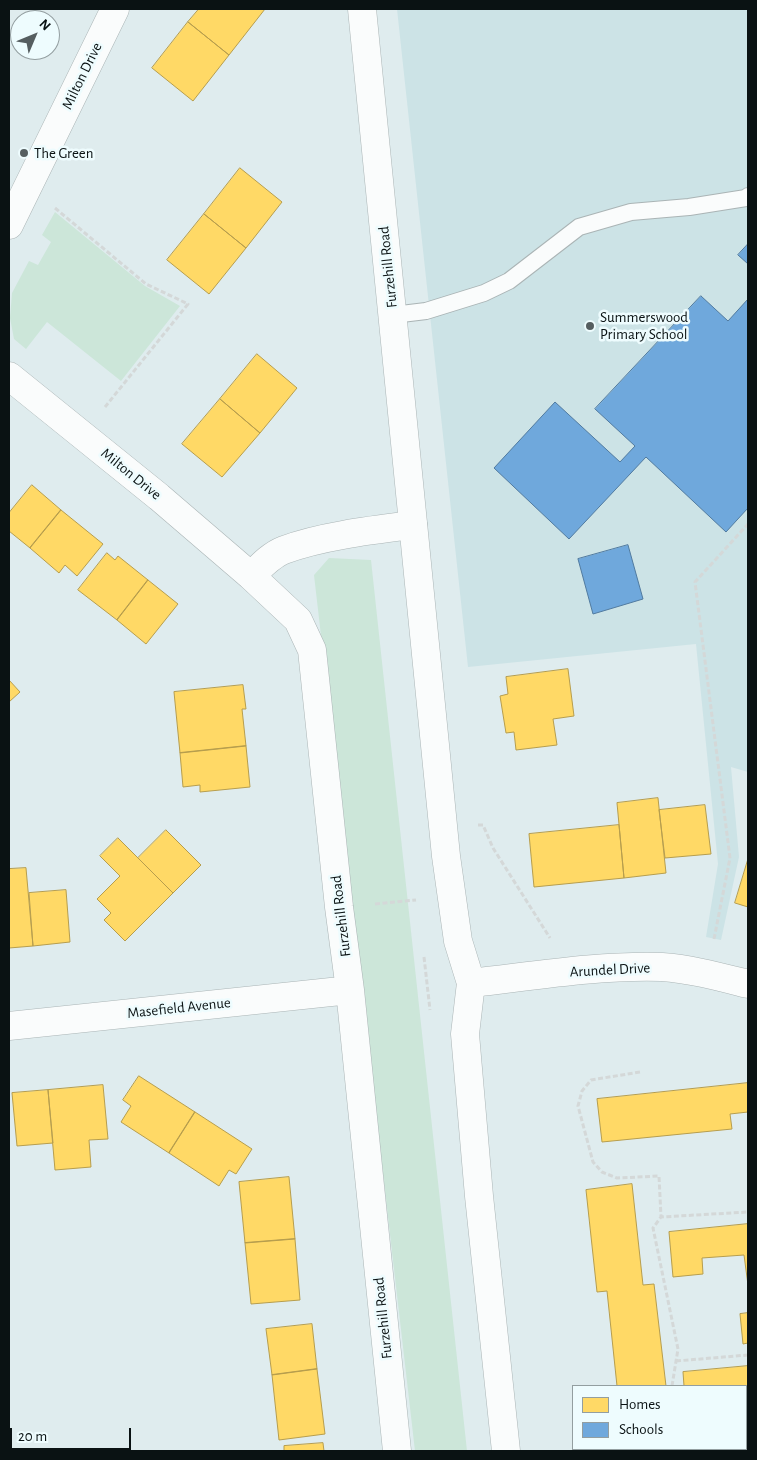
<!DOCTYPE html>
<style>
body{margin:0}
#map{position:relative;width:757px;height:1460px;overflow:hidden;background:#dfecee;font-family:"Alegreya Sans",sans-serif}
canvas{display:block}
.frame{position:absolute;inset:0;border:10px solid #0a1213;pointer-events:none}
.legend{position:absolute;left:572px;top:1385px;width:175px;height:65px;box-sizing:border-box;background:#eefcfe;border:1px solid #939ea0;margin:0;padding:6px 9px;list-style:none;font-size:15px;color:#0a1213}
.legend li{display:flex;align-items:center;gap:10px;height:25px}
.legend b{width:25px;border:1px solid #939ea0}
.north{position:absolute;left:10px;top:10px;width:50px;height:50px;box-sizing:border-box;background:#eefcfe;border:1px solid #939ea0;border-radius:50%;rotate:45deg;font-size:14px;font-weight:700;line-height:20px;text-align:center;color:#0a1213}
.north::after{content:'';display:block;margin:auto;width:18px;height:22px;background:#555e60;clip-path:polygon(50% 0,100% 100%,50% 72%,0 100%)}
.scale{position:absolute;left:10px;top:1428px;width:121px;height:22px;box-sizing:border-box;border:2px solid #0a1213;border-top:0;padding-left:6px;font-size:15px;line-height:18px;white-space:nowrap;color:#0a1213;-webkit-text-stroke:4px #eefcfe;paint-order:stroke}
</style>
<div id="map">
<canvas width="757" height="1460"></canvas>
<div class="frame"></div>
<ul class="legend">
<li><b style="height:14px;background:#ffd966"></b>Homes</li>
<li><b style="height:14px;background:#6fa8dc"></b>Schools</li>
</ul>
<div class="north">N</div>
<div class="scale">20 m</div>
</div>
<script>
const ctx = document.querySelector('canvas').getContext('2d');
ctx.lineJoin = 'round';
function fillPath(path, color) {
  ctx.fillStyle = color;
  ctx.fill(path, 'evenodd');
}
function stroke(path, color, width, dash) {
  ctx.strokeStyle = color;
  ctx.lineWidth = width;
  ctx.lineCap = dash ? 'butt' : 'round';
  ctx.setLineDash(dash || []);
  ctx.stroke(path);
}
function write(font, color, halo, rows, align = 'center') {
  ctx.font = font + ' "Alegreya Sans",sans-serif';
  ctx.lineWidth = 5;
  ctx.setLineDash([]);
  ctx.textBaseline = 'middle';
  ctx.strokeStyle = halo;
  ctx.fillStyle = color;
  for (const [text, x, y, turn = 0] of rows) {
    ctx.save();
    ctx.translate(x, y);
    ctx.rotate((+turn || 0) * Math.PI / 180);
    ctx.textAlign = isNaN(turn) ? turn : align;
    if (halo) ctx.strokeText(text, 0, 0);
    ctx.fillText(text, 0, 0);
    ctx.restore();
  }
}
const built = new Path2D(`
 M397,9H748V772L731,767L739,857L721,940L706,937L718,864L696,644L468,667Z`);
const green = new Path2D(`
 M55,212L145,286L180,306L121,381L47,322L26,349L14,339L10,318L12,293L29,261L38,265L51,242L42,235Z
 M329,558L371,560L467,1451H415L314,575Z`);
const homes = new Path2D(`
 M199,9H265L229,55L188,22Z
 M188,22L229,55L193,101L152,68Z
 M240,168L282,202L246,248L204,214Z
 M204,214L246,248L209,294L167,260Z
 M257,354L297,388L260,433L220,399Z
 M220,399L260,433L222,477L182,444Z
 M32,485L61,510L30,548L9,531V513Z
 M61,510L103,544L77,576L65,565L59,573L30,548Z
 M107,553L115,560L118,556L148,580L117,620L78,590Z
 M148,580L178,604L146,644L117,620Z
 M568,669L574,716L553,719L557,745L516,750L514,732L506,733L500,696L508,694L506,677Z
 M9,680L20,692L9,702Z
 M243,685L246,709H242L246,746L180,753L174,692Z
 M246,746L250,787L200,792V785L183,787L180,753Z
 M658,798L666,873L624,878L617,803Z
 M705,805L711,854L665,858L659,810Z
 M619,825L624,878L534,887L529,834Z
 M166,830L201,865L173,893L138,858Z
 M118,838L173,893L125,941L104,920L111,913L97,899L120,876L100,856Z
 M748,859V907L735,903Z
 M26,868L33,946L9,948V869Z
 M66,890L70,942L33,946L29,893Z
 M139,1076L195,1112L169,1153L121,1122L131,1106L123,1100Z
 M748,1083V1112L730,1114L732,1129L602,1142L597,1099Z
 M103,1085L108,1139L89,1140L91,1167L55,1170L48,1090Z
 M48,1090L53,1143L17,1146L12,1093Z
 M195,1112L252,1149L236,1174L229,1170L219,1186L169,1153Z
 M289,1177L295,1239L245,1243L239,1182Z
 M632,1184L643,1285L654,1284L666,1386H617L607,1291L597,1292L586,1190Z
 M748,1224V1285L744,1255L702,1258L703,1274L673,1277L669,1232Z
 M295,1239L300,1300L251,1304L245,1243Z
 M748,1313V1343L743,1344L740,1314Z
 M312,1324L317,1369L272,1375L266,1329Z
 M748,1366V1396H746V1386H684L683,1372Z
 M317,1369L325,1434L279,1440L272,1375Z
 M323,1443L324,1451H284V1446Z
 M614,1449H660V1451H614Z`);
const schools = new Path2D(`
 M748,244V264L738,255Z
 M701,296L728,321L748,299V508L726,532L646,457L569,539L494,468L555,402L620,462L635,446L595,409Z
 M628,545L643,599L593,614L578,559Z`);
const path = new Path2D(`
 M55,208L146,284L188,304L105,407
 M478,825H483L493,848L550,938
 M375,904L416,900
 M714,939L730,858L695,582L748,524
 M424,957L430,1010
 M640,1072L591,1080L582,1091L578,1106L593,1162L602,1172L617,1178L659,1176L661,1217
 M676,1361L748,1355
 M672,1386L678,1349L653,1228L661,1217L748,1212`);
const lane = new Path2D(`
 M393,315L426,311L484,293L509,281L579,227L631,212L689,207L746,198L748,196`);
const street = new Path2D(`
 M9,225L115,9
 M9,376L159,497L251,576
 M471,983C534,976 598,965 662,967C691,969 720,977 748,984
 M9,1026L350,990
 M397,1451L350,990L339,907L312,650L298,620L251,576C261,566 271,555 284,550C321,536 373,530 413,525`);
const secondary = new Path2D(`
 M362,9L446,856L458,941L471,983L465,1034L479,1196L506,1451`);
const markers = [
 [24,153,5,"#555e60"],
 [590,326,5,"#555e60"]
];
const streetNames = [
 ["Milton Drive",82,76,-64],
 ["Furzehill Road",388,267,-96],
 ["Milton Drive",131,474,39],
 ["Furzehill Road",341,916,-97],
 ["Arundel Drive",610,970,-3],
 ["Masefield Avenue",179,1008,-6],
 ["Furzehill Road",383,1318,-96]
];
const poiNames = [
 ["The Green",34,153],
 ["Summerswood",600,317],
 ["Primary School",600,334]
];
fillPath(built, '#cce3e6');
fillPath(green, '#cce6d9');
fillPath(homes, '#ffd966');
stroke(homes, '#b69d4d', 1);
fillPath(schools, '#6fa8dc');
stroke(schools, '#517ba0', 1);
stroke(lane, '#aab4b5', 18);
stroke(street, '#aab4b5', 29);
stroke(secondary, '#aab4b5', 29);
stroke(path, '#d4d8d8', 3, [5, 2.5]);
stroke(lane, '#fafcfc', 16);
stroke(street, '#fafcfc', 28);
stroke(secondary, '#fafcfc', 28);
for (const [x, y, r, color] of markers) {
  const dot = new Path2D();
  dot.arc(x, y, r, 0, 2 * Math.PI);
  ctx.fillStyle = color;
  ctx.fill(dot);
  stroke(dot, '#eefcfe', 2);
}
write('15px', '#0a1213', '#eefcfe', streetNames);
write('15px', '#0a1213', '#eefcfe', poiNames, 'left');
</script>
